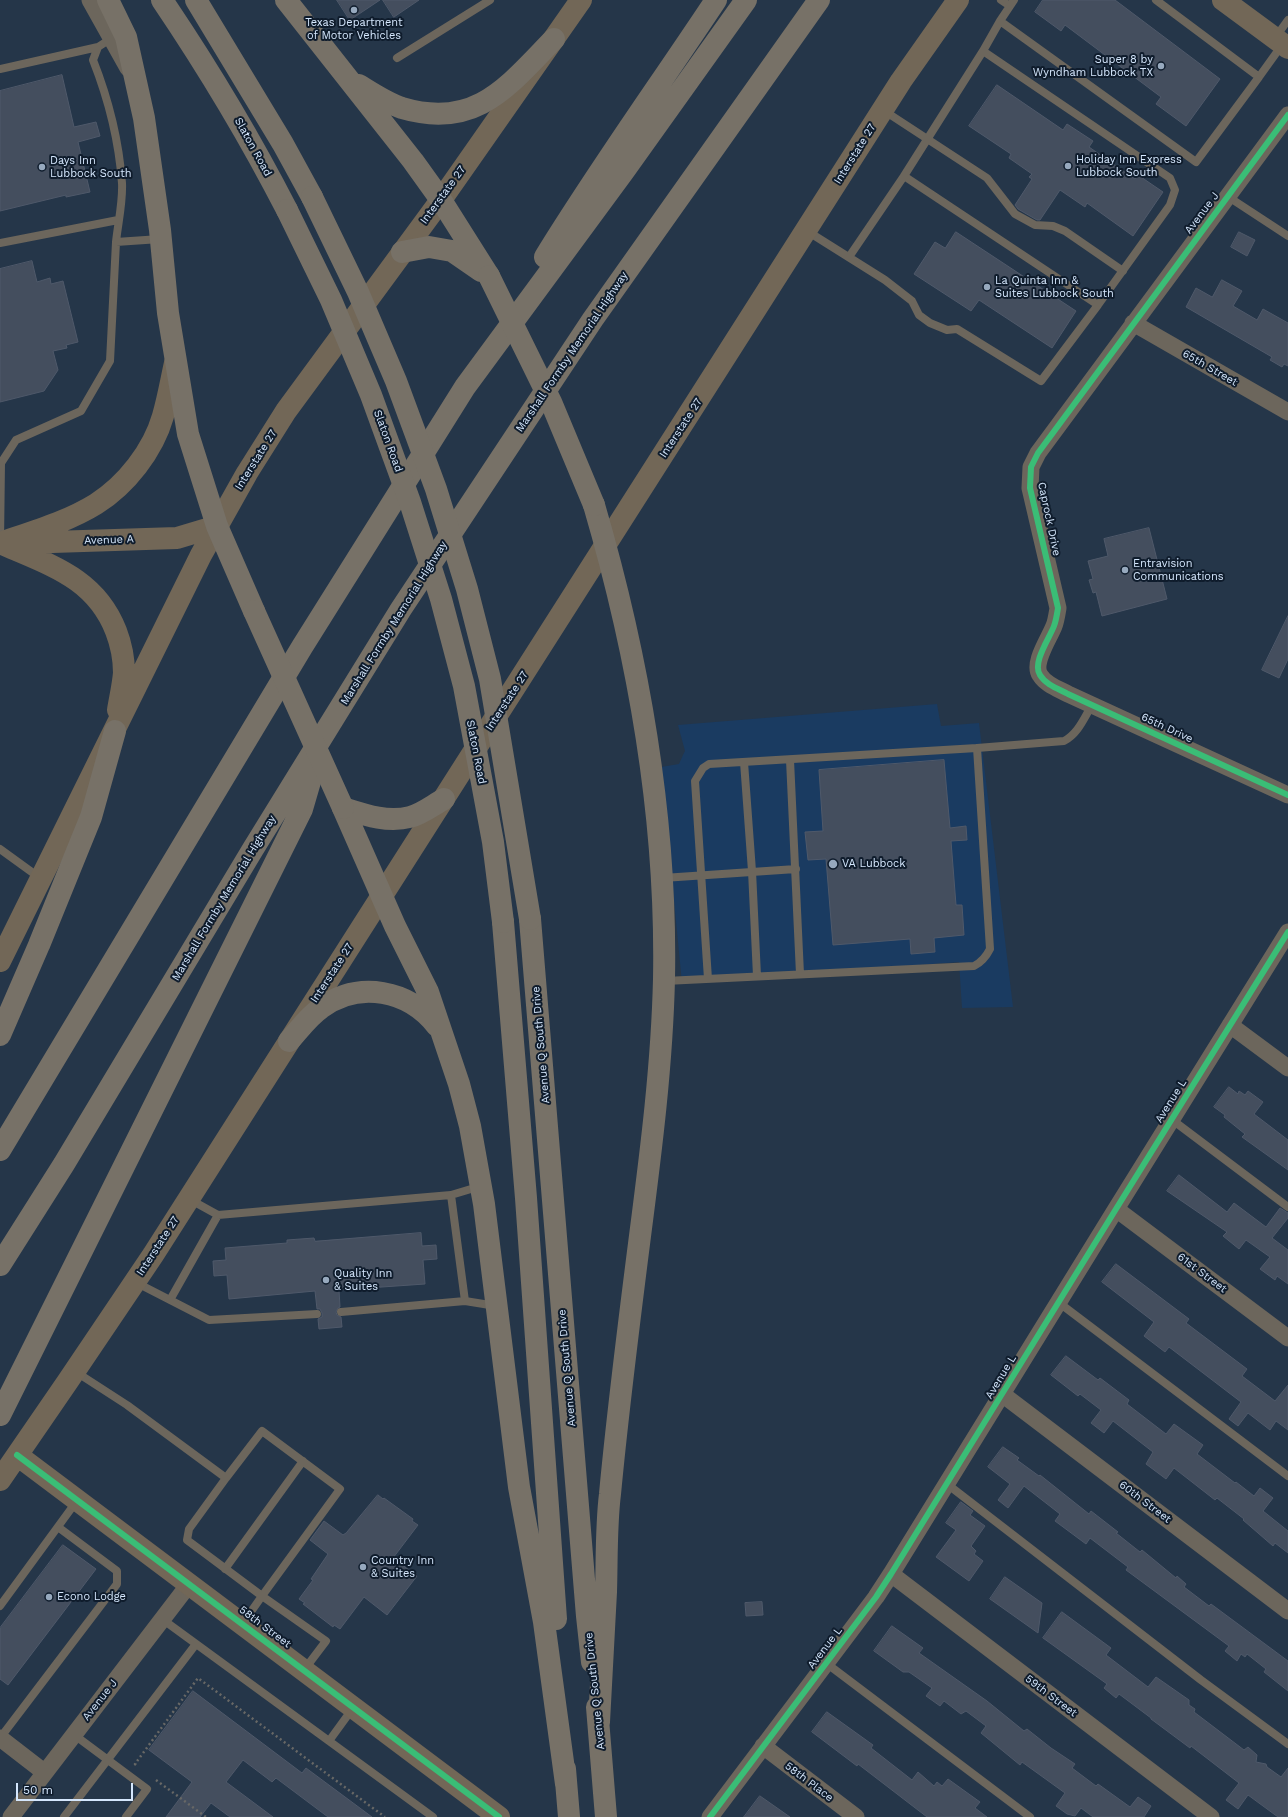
<!DOCTYPE html>
<style>
body{margin:0}
#map{position:relative;width:1288px;height:1817px;overflow:hidden;background:#253649;font-family:"Work Sans",sans-serif}
canvas{display:block}
.scale{position:absolute;left:16px;top:1783px;width:117px;height:18px;box-sizing:border-box;border:2px solid #d5e7fd;border-top:0;padding-left:5px;font-size:12px;line-height:14px;white-space:nowrap;color:#d5e7fd;-webkit-text-stroke:3px #0f1c2c;paint-order:stroke}
</style>
<div id="map">
<canvas width="1288" height="1817"></canvas>
<div class="scale">50 m</div>
</div>
<script>
const ctx = document.querySelector('canvas').getContext('2d');
ctx.lineJoin = 'round';
function fillPath(path, color) {
  ctx.fillStyle = color;
  ctx.fill(path, 'evenodd');
}
function stroke(path, color, width, dash) {
  ctx.strokeStyle = color;
  ctx.lineWidth = width;
  ctx.lineCap = dash ? 'butt' : 'round';
  ctx.setLineDash(dash || []);
  ctx.stroke(path);
}
function write(font, color, halo, rows, align = 'center') {
  ctx.font = font + ' "Work Sans",sans-serif';
  ctx.lineWidth = 4;
  ctx.setLineDash([]);
  ctx.textBaseline = 'middle';
  ctx.strokeStyle = halo;
  ctx.fillStyle = color;
  for (const [text, x, y, turn = 0] of rows) {
    ctx.save();
    ctx.translate(x, y);
    ctx.rotate((+turn || 0) * Math.PI / 180);
    ctx.textAlign = isNaN(turn) ? turn : align;
    if (halo) ctx.strokeText(text, 0, 0);
    ctx.fillText(text, 0, 0);
    ctx.restore();
  }
}
const built = new Path2D(`
 M937,704L941,726L979,723L1013,1007L962,1008L959,962L682,983L661,767L679,764L683,755L685,751L678,725Z`);
const building = new Path2D(`
 M337,0H380L350,20Z
 M383,0H419L394,17Z
 M1043,0H1115L1220,79L1186,126L1156,104L1161,97L1065,25L1061,31L1035,12Z
 M62,75L74,127L96,122L100,136L78,142L90,192L66,197V195L0,211V91Z
 M997,85L1063,130L1067,124L1093,141L1089,147L1135,179L1138,175L1163,192L1133,236L1087,203L1085,207L1060,190L1040,220H1037L1018,209L1015,205L1032,179L1029,177L1032,174L1009,158L1011,154L969,126Z
 M956,232L1076,311L1052,348L979,300L971,311L914,274L935,242L945,248Z
 M1239,232L1255,240L1247,256L1231,247Z
 M32,261L37,282L50,278L51,284L63,281L78,342L66,345L67,348L53,351L58,370L44,391L0,402V269Z
 M1222,280L1242,291L1233,306L1257,320L1263,309L1288,323V366L1284,364L1282,367L1270,360L1272,357L1186,307L1196,288L1212,297Z
 M1149,528L1167,599L1102,616L1096,592L1093,593L1089,580L1093,579L1088,561L1108,556L1104,539Z
 M1288,616V659L1279,678L1262,670Z
 M944,760L950,828L966,826L967,840L951,841L956,905H962L964,935L934,938L935,952L911,954L910,939L833,945L826,859L808,860L805,832L823,831L819,770Z
 M1229,1087L1238,1094L1239,1091L1245,1095L1248,1091L1263,1102L1254,1114L1288,1140V1170L1242,1137L1245,1134L1224,1117L1225,1115L1214,1107Z
 M1179,1175L1227,1212L1234,1203L1266,1227L1280,1208L1288,1213V1218L1272,1238L1288,1250V1284L1277,1276L1275,1280L1260,1269L1270,1257L1246,1240L1239,1249L1223,1236L1227,1232L1167,1191Z
 M421,1233L422,1246L436,1245L437,1259L423,1260L425,1284L339,1290L340,1307L338,1308L336,1312L337,1315L341,1317L342,1327L319,1329L318,1319L322,1317V1313L320,1309H317L315,1291L229,1299L227,1275L214,1276L213,1261L226,1260L225,1248L287,1243V1240L314,1238L315,1241Z
 M1116,1264L1189,1319L1186,1323L1247,1369L1242,1376L1275,1401L1288,1385V1430L1276,1421L1270,1430L1248,1413L1238,1426L1229,1419L1241,1402L1169,1347L1165,1352L1144,1336L1154,1322L1102,1282Z
 M1066,1356L1098,1380L1100,1378L1129,1400L1127,1404L1166,1434L1174,1424L1203,1445L1197,1454L1235,1483L1236,1482L1254,1496L1260,1488L1273,1498L1263,1511L1288,1531V1553L1275,1543L1273,1546L1243,1520L1244,1519L1217,1498L1215,1500L1174,1468L1166,1479L1146,1464L1153,1452L1113,1421L1104,1433L1091,1423L1101,1410L1080,1394L1078,1396L1051,1375Z
 M1003,1447L1019,1458L1017,1460L1039,1476L1040,1475L1089,1514L1091,1511L1118,1532L1116,1533L1140,1552L1142,1550L1176,1578L1177,1576L1186,1584L1184,1587L1209,1606L1211,1604L1288,1661V1691L1264,1672L1266,1669L1247,1654L1245,1657L1241,1654L1237,1661L1225,1651L1229,1646L1126,1570L1128,1567L1090,1538L1086,1544L1055,1521L1060,1514L1024,1486L1008,1508L998,1500L1010,1484L988,1467Z
 M378,1495L383,1499L384,1498L413,1519L412,1521L418,1525L393,1558L417,1576L387,1615L364,1597L340,1629L334,1625L333,1627L303,1604L305,1603L299,1599L313,1580L311,1579L328,1554L310,1540L324,1521L343,1535L346,1533Z
 M961,1502L973,1511L970,1515L985,1526L971,1546L976,1551L974,1554L983,1561L969,1581L936,1557L956,1530L946,1523Z
 M63,1545L96,1569L8,1685L0,1679V1628Z
 M1005,1577L1042,1603L1038,1633L990,1599Z
 M762,1602L763,1615L746,1616L745,1603Z
 M1062,1612L1111,1648L1106,1655L1148,1687L1156,1677L1189,1700V1705L1195,1709L1194,1712L1244,1750L1248,1747L1257,1755L1256,1762L1266,1764L1267,1767L1281,1777L1288,1768V1817H1278L1248,1795L1238,1809L1226,1800L1239,1783L1191,1746L1190,1748L1151,1719V1718L1119,1694L1116,1698L1104,1688L1107,1684L1043,1638Z
 M892,1626L923,1648L919,1653L987,1701L1024,1731L1027,1729L1051,1748L1075,1764L1072,1768L1096,1786L1098,1784L1130,1807L1138,1797L1151,1806L1144,1817H1093L1081,1808L1075,1816L1067,1814L1056,1806L1065,1793L1022,1762L1020,1765L981,1733L986,1726L966,1711L961,1714L944,1701L940,1706L926,1696L932,1688L909,1672H903L874,1651Z
 M193,1691L302,1773L306,1768L372,1817H328L276,1778L272,1782L243,1760L226,1782L273,1817H230L211,1803L200,1817H166L192,1782L149,1750Z
 M827,1712L873,1745L871,1748L912,1780L918,1772L934,1786L937,1782L942,1786L948,1779L980,1802L975,1808L987,1817H927L858,1764L857,1766L812,1732Z
 M760,1796L790,1817H744Z`);
const path = new Path2D(`
 M136,1765L135,1764L198,1678L385,1817
 M156,1780L206,1817`);
const lane = new Path2D(`
 M1001,0L1010,6
 M1000,21L1196,162L1259,77L1156,0
 M112,38L98,47L93,60C108,98 119,142 122,183C123,202 118,223 116,242
 M1275,38L1288,20
 M983,51L1000,21L1014,0
 M397,58L490,0
 M0,69L98,47
 M1259,77L1282,45
 M883,110L987,178L1015,214L1035,225L1053,226L1065,231L1123,271
 M904,176L983,51L1170,178L1175,190L1170,205L1098,305
 M1227,196L1288,236
 M807,231L885,280L912,301L919,315L930,323L947,330L957,329L1041,381L1098,305L904,176L849,257
 M0,243L118,220
 M0,542L1,463L16,440L81,411L110,361L116,242L160,239
 M977,748L1064,741C1078,734 1084,718 1092,705
 M790,760L800,974
 M744,762L752,871L757,976
 M0,849L40,878
 M663,878L796,869
 M665,981C768,976 871,971 974,966C982,962 986,957 990,949L977,748L709,764L703,768L695,781L708,979
 M1171,1119L1288,1207
 M451,1195L481,1186
 M189,1199L218,1215
 M135,1282L209,1320L317,1314
 M170,1300L218,1215L451,1195L465,1301L341,1312
 M465,1301L496,1306
 M1058,1302L1288,1476
 M76,1372L127,1405L226,1478L189,1529L187,1540L262,1596L340,1489L262,1431L226,1478
 M947,1484L1201,1680L1288,1744
 M225,1569L303,1461
 M0,1606L76,1502
 M162,1619L433,1817
 M243,1623L262,1596L326,1641L304,1670
 M826,1663L1030,1817
 M73,1734L147,1789L126,1817
 M0,1738L117,1584V1571L58,1527
 M329,1741L353,1708
 M64,1817L196,1644`);
const street = new Path2D(`
 M90,0L128,68
 M1288,115L1038,453L1031,467L1030,488L1058,608C1057,614 1056,621 1054,626C1049,639 1032,663 1040,675C1046,685 1059,689 1068,694L1288,795
 M1133,323L1288,412
 M1230,1025L1288,1068
 M1116,1209L1288,1338
 M1002,1394L1288,1611
 M891,1574L1211,1817
 M0,1738L44,1772
 M763,1746L856,1817
 M11,1817L190,1583
 M710,1817L876,1597L891,1574L1116,1209L1288,932`);
const secondary = new Path2D(`
 M1223,0L1288,48
 M0,543C32,532 67,522 96,504C126,485 153,451 163,416C168,399 171,381 175,363
 M0,543C49,565 95,577 116,631C121,644 124,659 124,673C123,685 120,698 118,710
 M21,543L177,538L217,526
 M0,961L201,555L247,473L286,411L441,200L581,0
 M17,1455L499,1817
 M0,1480L68,1381L153,1255L901,81L958,0`);
const highway = new Path2D(`
 M108,0L126,37L144,118L160,230L168,313L188,434L217,526L254,611
 M162,0C208,68 250,138 287,210
 M196,0L283,144L312,197
 M286,0L413,161L441,200L489,276
 M359,85C372,93 387,103 402,108C476,130 508,86 554,39
 M402,252L429,247L452,251L481,271
 M545,257C599,169 659,86 716,0
 M594,505C639,659 667,818 664,979C662,1065 651,1151 640,1236C629,1322 618,1408 610,1494C606,1526 607,1560 606,1592C604,1636 601,1679 599,1722
 M343,808L395,926L428,992L459,1084L470,1126L484,1204L519,1487L544,1622L566,1784
 M343,808C365,815 388,823 410,817C422,814 433,805 444,799
 M530,919L587,1616L592,1662
 M503,922L526,1198L556,1619
 M0,1035L39,945L91,817L115,731
 M289,1041C299,1030 309,1016 321,1008C359,980 409,990 437,1026
 M0,1150L302,647L465,387L624,171L746,0
 M0,1265L64,1164L253,849L401,609L593,319L819,0
 M0,1415L302,809L316,761
 M597,1707L606,1817
 M565,1769L569,1817`);
const highwayBridge = new Path2D(`
 M312,197L358,292L396,381L436,489L467,589L490,679L530,919
 M287,210L331,300L371,395L410,502L441,599L464,686L493,842L503,922
 M489,276L551,402L594,505
 M254,611L343,808`);
const cycleway = new Path2D(`
 M1288,115L1038,453L1031,467L1030,488L1058,608C1057,614 1056,621 1054,626C1049,639 1032,663 1040,675C1046,685 1059,689 1068,694L1288,795
 M17,1455L499,1817
 M710,1817L876,1597L891,1574L1116,1209L1288,932`);
const markers = [
 [354,10,4,"#97a9be"],
 [1161,66,4,"#97a9be"],
 [1068,166,4,"#97a9be"],
 [42,167,4,"#97a9be"],
 [987,287,4,"#97a9be"],
 [1125,570,4,"#97a9be"],
 [833,864,5,"#97a9be"],
 [326,1280,4,"#97a9be"],
 [363,1567,4,"#97a9be"],
 [49,1597,4,"#97a9be"]
];
const poiNames = [
 ["Texas Department",354,23,"center"],
 ["of Motor Vehicles",354,36,"center"],
 ["Super 8 by",1153,60,"right"],
 ["Wyndham Lubbock TX",1153,73,"right"],
 ["Holiday Inn Express",1076,160],
 ["Lubbock South",1076,173],
 ["Days Inn",50,161],
 ["Lubbock South",50,174],
 ["La Quinta Inn &",995,281],
 ["Suites Lubbock South",995,294],
 ["Entravision",1133,564],
 ["Communications",1133,577],
 ["VA Lubbock",842,864],
 ["Quality Inn",334,1274],
 ["& Suites",334,1287],
 ["Country Inn",371,1561],
 ["& Suites",371,1574],
 ["Econo Lodge",57,1597]
];
const streetNames = [
 ["Slaton Road",253,147,61],
 ["Interstate 27",855,154,-58],
 ["Interstate 27",443,195,-54],
 ["Avenue J",1202,213,-53],
 ["Marshall Formby Memorial Highway",572,352,-56],
 ["65th Street",1210,368,30],
 ["Interstate 27",681,428,-57],
 ["Slaton Road",388,441,70],
 ["Interstate 27",256,460,-58],
 ["Caprock Drive",1049,519,78],
 ["Avenue A",109,540,-2],
 ["Marshall Formby Memorial Highway",394,623,-58],
 ["Interstate 27",507,701,-57],
 ["65th Drive",1167,728,25],
 ["Slaton Road",476,752,79],
 ["Marshall Formby Memorial Highway",224,898,-59],
 ["Interstate 27",332,973,-57],
 ["Avenue Q South Drive",541,1045,-95],
 ["Avenue L",1171,1101,-58],
 ["Interstate 27",158,1246,-57],
 ["61st Street",1202,1273,37],
 ["Avenue Q South Drive",567,1368,-95],
 ["Avenue L",1001,1377,-59],
 ["60th Street",1145,1502,37],
 ["58th Street",265,1627,37],
 ["Avenue L",825,1648,-53],
 ["Avenue Q South Drive",595,1691,-96],
 ["59th Street",1051,1696,37],
 ["Avenue J",100,1700,-52],
 ["58th Place",809,1782,37]
];
fillPath(built, '#1a3b61');
fillPath(building, '#444e5e');
stroke(building, '#4f596a', 1);
stroke(path, '#686866', 2.5, [2, 3]);
stroke(lane, '#6c665c', 8);
stroke(street, '#6c665c', 17);
stroke(secondary, '#726757', 22);
stroke(highway, '#777167', 22);
stroke(highwayBridge, '#777167', 22);
stroke(cycleway, '#3abd76', 6);
for (const [x, y, r, color] of markers) {
  const dot = new Path2D();
  dot.arc(x, y, r, 0, 2 * Math.PI);
  ctx.fillStyle = color;
  ctx.fill(dot);
  stroke(dot, '#0f1c2c', 1.5);
}
write('11px', '#d5e7fd', '#0f1c2c', poiNames, 'left');
write('11px', '#d5e7fd', '#0f1c2c', streetNames);
</script>
